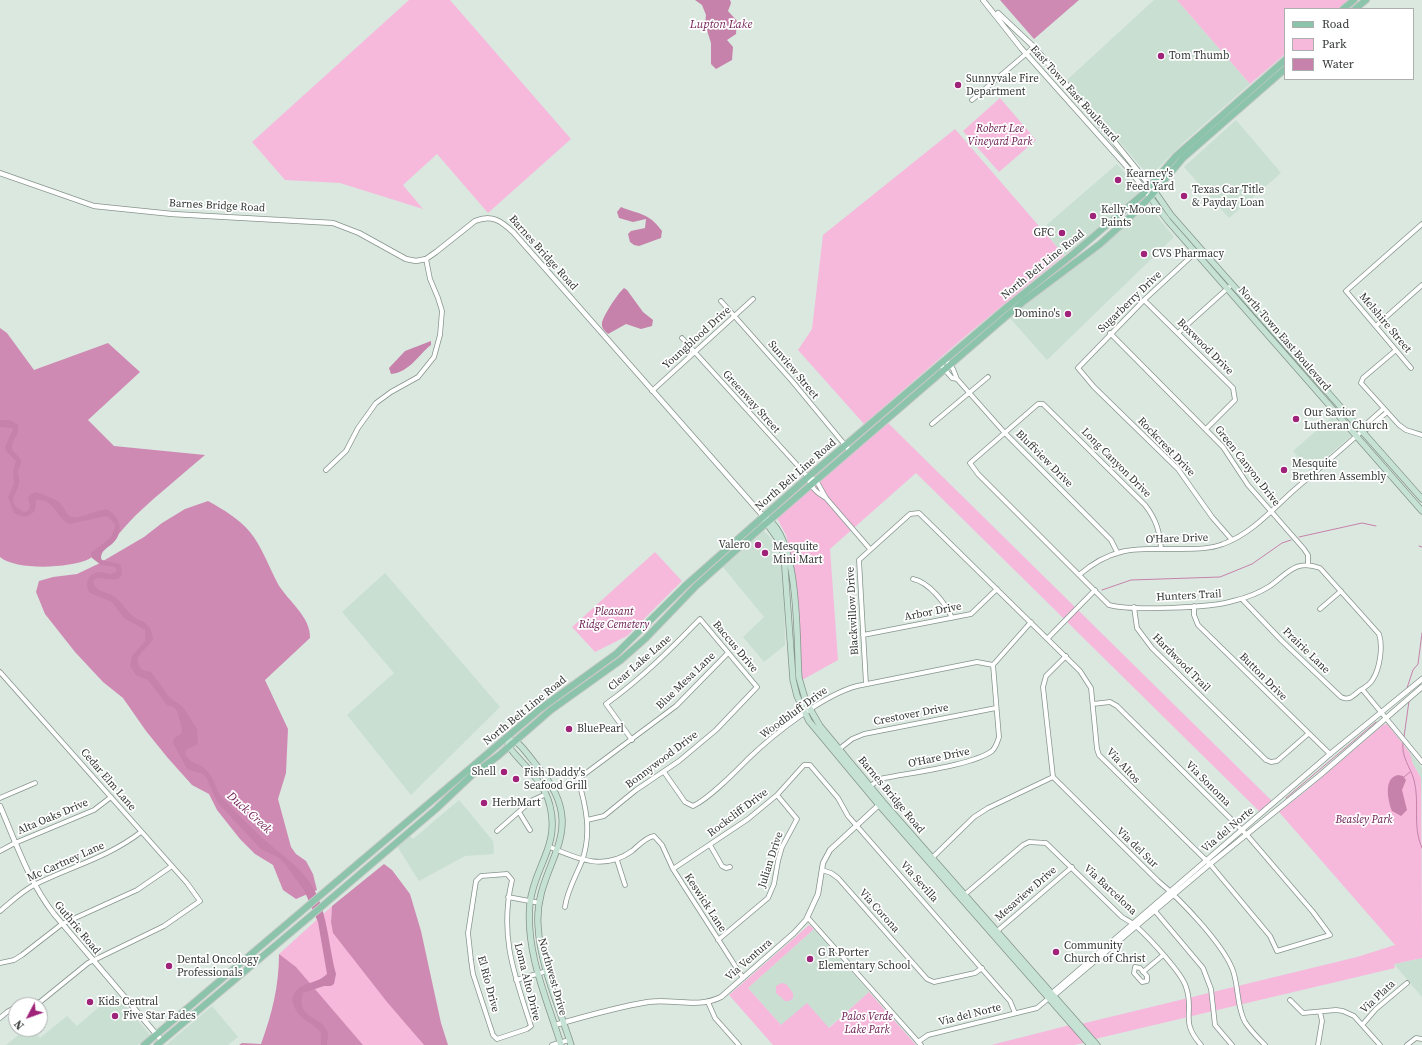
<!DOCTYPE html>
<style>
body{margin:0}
#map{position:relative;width:1422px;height:1045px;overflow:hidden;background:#dae8e0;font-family:"Source Serif 4",serif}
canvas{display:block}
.legend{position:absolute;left:1284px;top:8px;width:130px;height:72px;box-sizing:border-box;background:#fff;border:1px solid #adafae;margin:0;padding:5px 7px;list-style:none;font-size:12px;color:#333835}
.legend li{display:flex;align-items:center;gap:8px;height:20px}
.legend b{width:20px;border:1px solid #adafae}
.north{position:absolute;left:8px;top:997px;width:40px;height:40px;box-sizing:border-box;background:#fff;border:1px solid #adafae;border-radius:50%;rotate:229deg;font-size:11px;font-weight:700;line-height:16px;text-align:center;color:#333835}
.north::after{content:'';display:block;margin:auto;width:14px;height:18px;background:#9e2379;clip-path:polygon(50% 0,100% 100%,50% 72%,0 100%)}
</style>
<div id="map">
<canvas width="1422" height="1045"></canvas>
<ul class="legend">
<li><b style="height:5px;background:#8bc4aa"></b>Road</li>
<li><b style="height:11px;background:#f6b9dc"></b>Park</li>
<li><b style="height:11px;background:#c682aa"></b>Water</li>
</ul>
<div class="north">N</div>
</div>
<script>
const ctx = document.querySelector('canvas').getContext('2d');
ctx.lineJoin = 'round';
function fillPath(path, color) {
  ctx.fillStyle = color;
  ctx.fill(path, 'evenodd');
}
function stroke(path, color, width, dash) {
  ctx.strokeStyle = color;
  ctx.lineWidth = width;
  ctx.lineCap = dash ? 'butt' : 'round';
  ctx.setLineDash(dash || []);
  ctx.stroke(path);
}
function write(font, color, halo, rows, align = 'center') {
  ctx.font = font + ' "Source Serif 4",serif';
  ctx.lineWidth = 3.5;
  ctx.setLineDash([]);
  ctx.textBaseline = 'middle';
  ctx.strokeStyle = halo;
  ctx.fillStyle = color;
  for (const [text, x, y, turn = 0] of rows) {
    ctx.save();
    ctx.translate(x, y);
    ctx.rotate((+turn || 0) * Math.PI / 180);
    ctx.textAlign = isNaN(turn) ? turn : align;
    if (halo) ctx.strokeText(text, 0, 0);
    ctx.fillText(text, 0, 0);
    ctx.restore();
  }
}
const built = new Path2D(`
 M1154,0H1177L1250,84L1184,142L1152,174L1148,175L1067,80Z
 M1236,120L1281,173L1229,218L1184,167Z
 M1117,164L1140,191L1074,248L1064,255L1042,229Z
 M1145,208L1152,210L1174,237L1047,360L1009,317Z
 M1333,416L1351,436L1310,471L1293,451Z
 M764,531L770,537L781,563L784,576L785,645L764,662L743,637L764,617L723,567Z
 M385,573L500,707L411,795L347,715L394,673L342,612Z
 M1410,753L1422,768V801L1421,778L1413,764Z
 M459,800L493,841L494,854L465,856L419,881L397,846L409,835L413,839Z
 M814,929L869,992L828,1028L782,1026L748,988Z
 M1422,958V997L1394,964Z
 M115,993L150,1035L138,1045H6L26,1029H32L40,1038L67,1016L77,1026Z
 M212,1006L238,1037L228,1045H166Z`);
const green = new Path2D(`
 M409,0H450L571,139L488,213L437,154L403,185L423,209L340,183L285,180L252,142Z
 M1177,0H1349L1338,9H1285V54L1250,84Z
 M1000,98L1036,140L999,172L963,131Z
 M955,129L1064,255L969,333L864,424L798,350L812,329L823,235Z
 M888,423L1271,800L1272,802L1260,812L916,473L830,549L838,660L802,680L791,555L786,535L777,518Z
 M655,552L682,581L627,636L595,652L572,627Z
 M1387,724L1410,753L1413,764L1421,778L1422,958L1394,964L1395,968L1095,1039L1081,1024L1357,957L1395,945L1279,812L1307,790L1383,725Z
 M332,906L331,922L424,1045H363L279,954Z
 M809,925L814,929L748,988L781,1025L807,1003L829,1028L869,992L916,1045H773L729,995Z
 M781,983L786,984L793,993V998L789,1001H785L776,993V986Z
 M1070,1025L1084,1043L1074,1045H991Z`);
const forest = new Path2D(`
 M1000,0H1079L1034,39Z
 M0,328L7,333L34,370L108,343L140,372L88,420L114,446L205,455C182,475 158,494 136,515C121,530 108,549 89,559C70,568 17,571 0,557Z
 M208,501C224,510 238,518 250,532C262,547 269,567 278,584C288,601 311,617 310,638L265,680L288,729L286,773L278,799L291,847L296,854L306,861L313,874L317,890L296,899L283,890L273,865L255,854L240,839L217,810L209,794L192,785L167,757L146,731L123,698L103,682L75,652L45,614L36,592L39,581L53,577L77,574L98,564L144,537L162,523L185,509Z
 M384,864L392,870L410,894L421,931L441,1023L448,1045H424L387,1002L333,933L331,922L332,906Z
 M279,954L296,967L363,1045H239L242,1043L261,1044C272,1014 279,986 279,954Z`);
const water = new Path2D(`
 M695,0H730L731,3L728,11L737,21L736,34L727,40L733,47L732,60L716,69L711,64V43L705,24L706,15L702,5Z
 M621,207C640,215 648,212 662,231L661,238L639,246L634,245L630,242L628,234L631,231L645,228L646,219L633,222L619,218L617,212Z
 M624,288L627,290L643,312L653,320L652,326L641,329L626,324L608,334C605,331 601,328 602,323C603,316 618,293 624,288Z
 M431,341V345C417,356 410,372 391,374L389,368L405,351Z
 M0,420H10L18,425C20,434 14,437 12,445C11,454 22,456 21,463C21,466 18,469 18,472C18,476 20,480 19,484C16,497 5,502 24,512L28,511L30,505L28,498L31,494L36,492C43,495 54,498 60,503C66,509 67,520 78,517C88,515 96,511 106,509C120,516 125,531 113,543C108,548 101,550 101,558L102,560L120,564C128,587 107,577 97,578L93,581C95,592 104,591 112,595C121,600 126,611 134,617C138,621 144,620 147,625C151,629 152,633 153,639C147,650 130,656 142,670L151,672L170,698L183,707L197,729L198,742L196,745L186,750L185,753C189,765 200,762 207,771C215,779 216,792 223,799C235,811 246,823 258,834C275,851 297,863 311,884C328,911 328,944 336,974L334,984L331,986H324L303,993C295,1020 323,1015 328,1033C329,1036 327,1041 327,1045H321V1033C308,1017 298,1023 292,999C298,980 315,986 327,974L318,922L304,890L285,864L279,858L261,849L218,803L207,779L203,774L187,769L173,743L174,738L181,734L182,729L177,711L174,707L167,705L148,680L136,675L130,666L132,656L145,641V630L124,618L112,602L90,593C84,585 88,574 98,572C102,572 107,574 111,574L117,571L115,567L101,565L92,558L91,553C101,544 115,539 115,524L107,516L69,524C57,519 54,498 36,500L35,510C29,518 23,518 14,513L8,497L14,484L13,472L16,461L6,451L5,447L13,430L12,428L0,427Z
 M1398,775L1403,776L1406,780L1402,790L1407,810L1401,816L1392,811C1388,801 1383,778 1398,775Z`);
const stream = new Path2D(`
 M1299,537L1362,523L1376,526
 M1419,546L1422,547
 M1102,590L1131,580L1220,577L1252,564L1282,543L1291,540
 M1407,688L1413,670L1418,664L1422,633
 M1404,737L1409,701
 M1403,742C1401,757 1410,766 1414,780C1420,802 1412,827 1422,848
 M1404,777L1410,772
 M1286,798L1376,722`);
const minor = new Path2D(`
 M972,100L1034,47
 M1197,251L1144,300L1078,368L1094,387L1178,469L1212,517L1232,540
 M1144,300L1233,388L1235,400L1206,429
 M721,301L792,381L850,451
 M1376,326L1422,285
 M1110,333L1223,447L1248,485L1304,549L1308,555V565
 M1178,333L1229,287
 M682,338L808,477L816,480L826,498L870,549
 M1396,350L1363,378L1361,383L1399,425L1406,430L1422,435
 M945,359L953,369L957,379L1004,432L1111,540L1117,552
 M940,364L952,378L957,379
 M1411,368L1346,291L1422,224
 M652,391L753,299
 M932,424L988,377
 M1362,431L1364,426L1383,409
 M326,470L346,451L358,428L376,403L391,392L418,377L434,357L440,335L442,311L438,298L430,279L426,259
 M808,477C811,488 817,493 826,498
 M1161,549C1160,532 1156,519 1145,505L1043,404H1038L970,463L978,474L1109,605C1132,611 1210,608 1233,601C1246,598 1259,593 1270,586C1288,573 1296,559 1320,568L1379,634C1383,646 1380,668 1373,679C1371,684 1364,688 1359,691C1353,696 1349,701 1341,697L1282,641L1242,599
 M1079,575C1114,545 1138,549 1181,549C1196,549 1210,549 1223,544C1251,534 1272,510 1293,491C1316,471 1340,451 1362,431L1367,429L1386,413
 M913,579C929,582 946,604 952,618
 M1194,606V615L1198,625L1330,754
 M1134,607L1137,628L1152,648L1266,760L1271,762L1277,761L1308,734
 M1320,609L1341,591
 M863,635L971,614L997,589
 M1048,638L1095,590
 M1066,656L1046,676L1043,687L1053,777L1158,881C1180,899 1221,942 1232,968C1239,984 1236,1006 1245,1022C1250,1030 1258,1038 1265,1045
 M0,672L187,883L200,901L164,926L88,963L40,1002L27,1005
 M866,684L859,560L910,514L919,513L1080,671L1091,688L1097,749L1099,755L1210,864L1270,936L1277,951L1330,935L1313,912L1247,835L1117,706L1110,702L1093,704
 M1362,689L1422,762
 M838,750L852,739L864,734L996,708
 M664,772L685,802L693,806C710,798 735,772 749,758C774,734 823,695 857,686L977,662L993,665
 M869,787L880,779C907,773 971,766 992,751C996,747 997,743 999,737L993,665L1031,622
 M0,798L35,783
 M519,812L530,830
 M587,820L604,816L636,790L679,761L716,730L757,687L700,619C670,650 641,679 606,704L632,740
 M497,831L531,801L546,794
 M710,845L722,866L726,868L730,867
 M550,847C578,859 604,871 632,851C638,846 646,837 654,836L662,845L673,869L743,978
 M0,851L15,843L94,810L111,797
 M931,859L974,817L988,808L1053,777
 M617,860L625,885
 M673,869L748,819L777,795L804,765H810L838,798L848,816L856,825L1010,1001L1015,1013
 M822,870L831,873L838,878L927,979L934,982L975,973L982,968
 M507,874L512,880C499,935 514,974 531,1026L527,1029L497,1039L493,1035L473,974L471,960L468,933L476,881L481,876Z
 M963,896L1023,845L1029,842L1046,843L1122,917C1127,920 1133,923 1137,927C1149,938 1182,973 1186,987C1195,1013 1179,1020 1201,1045
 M508,897L540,903
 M565,907C567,891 576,876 582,861C592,833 586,806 578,779L676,706L728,653
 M0,911C11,902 21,892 34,885C72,866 107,858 141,832
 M1155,911L1203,968L1211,989L1215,1025L1232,1045
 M808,918L921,1045
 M996,932L1072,867
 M718,940L768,898L774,884L778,861L782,847L797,819L777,795
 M0,963L14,960L22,955L62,924L137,890L172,866
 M1135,967L1140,968L1147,976V981L1142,982L1134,973Z
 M1143,972L1162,956
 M516,980L547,971
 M1290,1000L1303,1013L1336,1010L1343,1011L1354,1016L1380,1045
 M708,1002L715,1018L739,1045
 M0,1018L7,1012L16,1007
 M1363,1024L1376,1009L1407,983
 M918,1042L928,1035L1037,1008L1049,998
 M552,1045L569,1040
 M1318,1045L1322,1021L1320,1012
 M1407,1045L1416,1038L1422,1039`);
const tertiary = new Path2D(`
 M983,0L1021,48L1128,168L1150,197
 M998,13L1034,47L1091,113L1155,192
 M0,173L94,206L172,214L333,223L359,233L406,259L416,261L426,259L436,252L475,221C492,214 501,221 513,232L763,516
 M0,806C16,843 29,882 54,914L162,1041
 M1050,995L1330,754L1422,679
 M1052,997L1210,864L1319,776L1422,687
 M555,1025C586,1016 617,1007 648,1002C673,998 697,1009 721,997L794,933L806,920L818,894L823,863L830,850L881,803`);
const secondary = new Path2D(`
 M1155,192L1171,215L1200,248L1422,499
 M1150,197L1168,221L1422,511
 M763,516C801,534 796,640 799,678L806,702L820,726L883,802L1097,1045
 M765,521L777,538L784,555L793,680L797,696L809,721L879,805L1090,1045
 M506,740C509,740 513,740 515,741C521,744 532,760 537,766C595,833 534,862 538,925C540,966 559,1006 571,1045
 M508,744C510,750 516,755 521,761C533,774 546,788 550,806C560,846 534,867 530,903C525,952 547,999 561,1045`);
const primary = new Path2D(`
 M1343,9L1354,0
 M1355,9L1366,0
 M144,1045L540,709L616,654L686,585L808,477L1008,306L1073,254L1143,194L1176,156L1285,60
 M157,1045L320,908L436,809L472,775L498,756L551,710L621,660L646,638L696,586L762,527L1024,301L1100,244L1130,217L1150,197L1183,158L1285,69`);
const markers = [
 [1161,56,4,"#9e2379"],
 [958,85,4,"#9e2379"],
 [1118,180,4,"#9e2379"],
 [1184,196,4,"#9e2379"],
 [1093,216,4,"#9e2379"],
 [1062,233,4,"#9e2379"],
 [1144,254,4,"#9e2379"],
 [1068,314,4,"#9e2379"],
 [1296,419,4,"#9e2379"],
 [1284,470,4,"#9e2379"],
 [758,545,4,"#9e2379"],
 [765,553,4,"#9e2379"],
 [569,729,4,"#9e2379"],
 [504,772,4,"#9e2379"],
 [516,779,4,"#9e2379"],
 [484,803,4,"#9e2379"],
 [1056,952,4,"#9e2379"],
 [810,959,4,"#9e2379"],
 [169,966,4,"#9e2379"],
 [90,1002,4,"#9e2379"],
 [115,1016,4,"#9e2379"]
];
const poiNames = [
 ["Tom Thumb",1169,56],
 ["Sunnyvale Fire",966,79],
 ["Department",966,92],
 ["Kearney's",1126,174],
 ["Feed Yard",1126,187],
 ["Texas Car Title",1192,190],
 ["& Payday Loan",1192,203],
 ["Kelly-Moore",1101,210],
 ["Paints",1101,223],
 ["GFC",1054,233,"right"],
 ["CVS Pharmacy",1152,254],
 ["Domino's",1060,314,"right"],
 ["Our Savior",1304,413],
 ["Lutheran Church",1304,426],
 ["Mesquite",1292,464],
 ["Brethren Assembly",1292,477],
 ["Valero",750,545,"right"],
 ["Mesquite",773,547],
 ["Mini Mart",773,560],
 ["BluePearl",577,729],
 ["Shell",496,772,"right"],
 ["Fish Daddy's",524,773],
 ["Seafood Grill",524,786],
 ["HerbMart",492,803],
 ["Community",1064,946],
 ["Church of Christ",1064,959],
 ["G R Porter",818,953],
 ["Elementary School",818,966],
 ["Dental Oncology",177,960],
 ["Professionals",177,973],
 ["Kids Central",98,1002],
 ["Five Star Fades",123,1016]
];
const streetNames = [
 ["East Town East Boulevard",1074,94,48],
 ["Barnes Bridge Road",217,206,3],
 ["Barnes Bridge Road",543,253,48],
 ["North Belt Line Road",1043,265,-39],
 ["Sugarberry Drive",1130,302,-44],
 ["Melshire Street",1385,323,50],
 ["Youngblood Drive",697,338,-42],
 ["North Town East Boulevard",1284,339,49],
 ["Boxwood Drive",1205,347,45],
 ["Sunview Street",793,370,50],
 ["Greenway Street",751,402,48],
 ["Rockcrest Drive",1166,447,46],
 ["Bluffview Drive",1044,459,45],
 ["Long Canyon Drive",1116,463,45],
 ["Green Canyon Drive",1247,466,52],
 ["North Belt Line Road",796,475,-41],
 ["O'Hare Drive",1177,539,-2],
 ["Hunters Trail",1189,596,-3],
 ["Blackwillow Drive",853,611,-93],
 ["Arbor Drive",933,612,-11],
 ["Baccus Drive",735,647,50],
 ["Prairie Lane",1306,651,44],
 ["Clear Lake Lane",640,663,-41],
 ["Hardwood Trail",1181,663,45],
 ["Button Drive",1263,677,45],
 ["Blue Mesa Lane",686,681,-44],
 ["North Belt Line Road",525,711,-39],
 ["Woodbluff Drive",794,713,-36],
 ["Crestover Drive",911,715,-11],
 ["O'Hare Drive",939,758,-12],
 ["Bonnywood Drive",662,760,-37],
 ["Via Altos",1123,766,47],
 ["Cedar Elm Lane",108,780,49],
 ["Via Sonoma",1208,784,45],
 ["Barnes Bridge Road",891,795,50],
 ["Rockcliff Drive",738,813,-37],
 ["Alta Oaks Drive",53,817,-23],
 ["Via del Norte",1228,830,-40],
 ["Via del Sur",1137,848,44],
 ["Julian Drive",771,860,-72],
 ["Mc Cartney Lane",66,862,-24],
 ["Via Sevilla",919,882,48],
 ["Via Barcelona",1110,890,43],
 ["Mesaview Drive",1026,894,-41],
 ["Keswick Lane",705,903,57],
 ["Via Corona",879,911,48],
 ["Guthrie Road",77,928,50],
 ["Via Ventura",749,960,-41],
 ["Northwest Drive",552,977,74],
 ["Loma Alto Drive",527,982,76],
 ["El Rio Drive",488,984,75],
 ["Via Plata",1378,997,-43],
 ["Via del Norte",970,1015,-14]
];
const parkNames = [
 ["Robert Lee",1000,129],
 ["Vineyard Park",1000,142],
 ["Pleasant",614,612],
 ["Ridge Cemetery",614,625],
 ["Beasley Park",1364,820],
 ["Palos Verde",867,1017],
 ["Lake Park",867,1030]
];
const waterNames = [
 ["Lupton Lake",721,25],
 ["Duck Creek",249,813,42]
];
fillPath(built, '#c9dfd2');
fillPath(green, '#f6b9dc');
fillPath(forest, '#cf8ab3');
fillPath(water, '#c682aa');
stroke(stream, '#c682aa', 1);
stroke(minor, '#86948c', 5.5);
stroke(tertiary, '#86948c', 6);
stroke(secondary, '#86948c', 7);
stroke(primary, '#c6c7c6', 8);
stroke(minor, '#fff', 4);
stroke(tertiary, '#fff', 4.5);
stroke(secondary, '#c5e2d4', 5.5);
stroke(primary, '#8bc4aa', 6);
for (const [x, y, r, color] of markers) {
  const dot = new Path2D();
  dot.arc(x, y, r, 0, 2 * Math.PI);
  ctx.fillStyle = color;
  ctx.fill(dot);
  stroke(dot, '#fff', 1.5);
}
write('11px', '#333835', '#fff', poiNames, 'left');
write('11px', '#333835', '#fff', streetNames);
write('italic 11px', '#64134b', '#fff', parkNames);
write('italic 12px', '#77265c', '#fff', waterNames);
</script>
